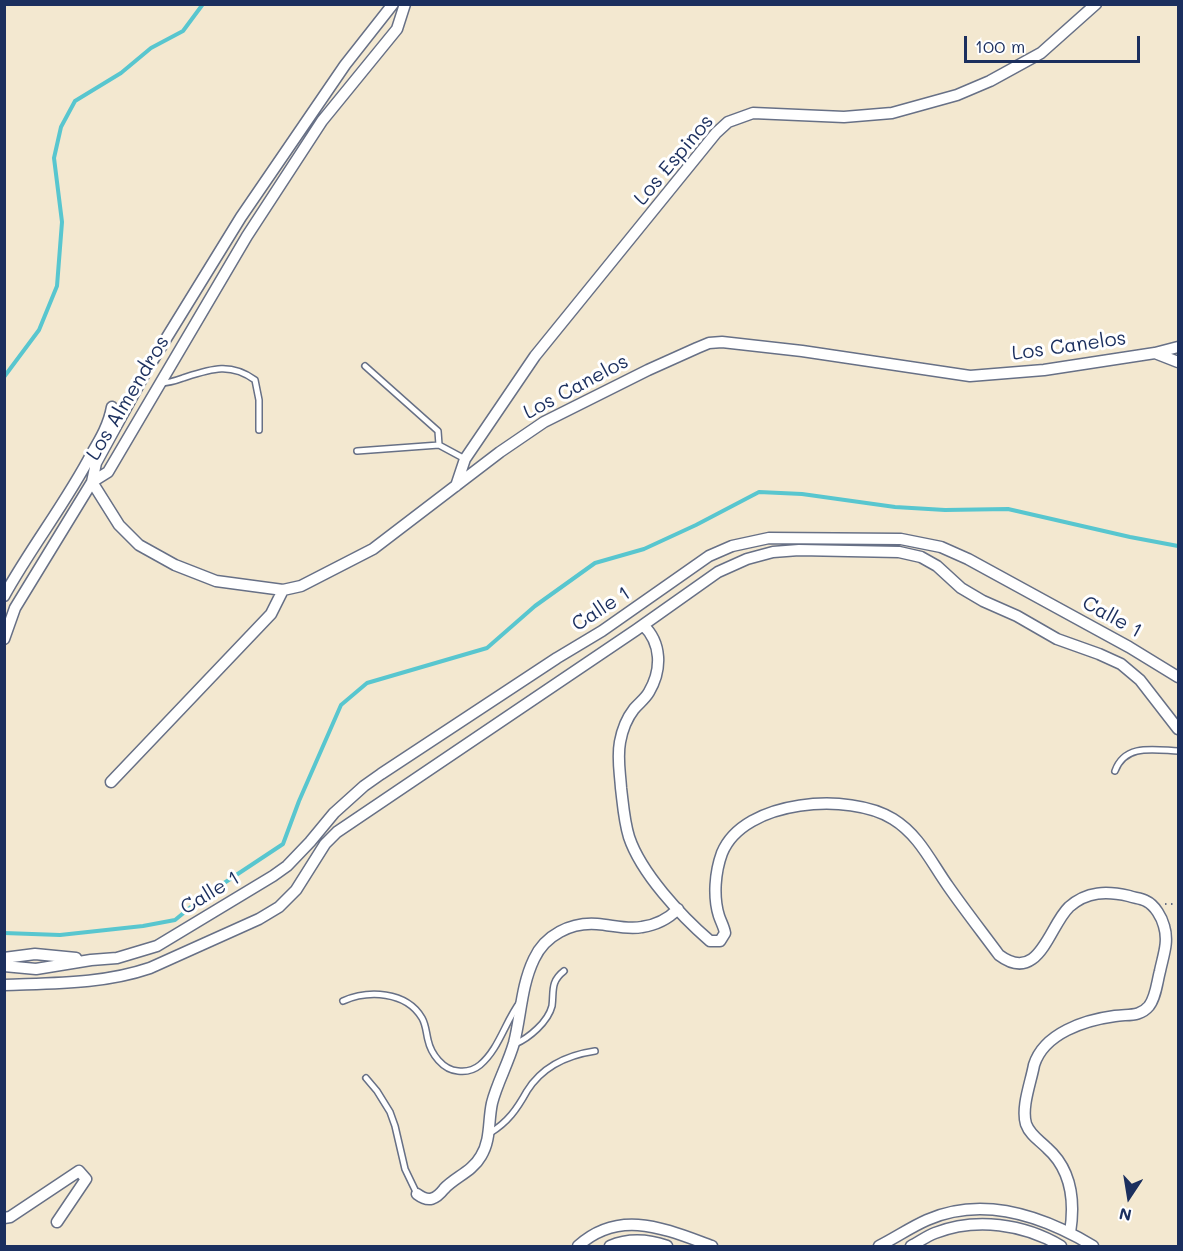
<!DOCTYPE html>
<style>
body{margin:0}
#map{position:relative;width:1183px;height:1251px;overflow:hidden;background:#f3e8d0;font-family:Mali,sans-serif}
canvas{display:block}
.frame{position:absolute;inset:0;border:6px solid #1b2f5e;pointer-events:none}
.north{position:absolute;left:1099px;top:1167px;width:60px;height:60px;-webkit-text-stroke:4px #fff;paint-order:stroke;rotate:192deg;font-size:16px;font-weight:700;line-height:24px;text-align:center;color:#1b2f5e}
.north::after{content:'';display:block;margin:auto;width:21px;height:27px;background:#1b2f5e;clip-path:polygon(50% 0,100% 100%,50% 72%,0 100%)}
.scale{position:absolute;left:964px;top:36px;width:176px;height:27px;box-sizing:border-box;border:3px solid #1b2f5e;border-top:0;padding-left:8px;font-size:18px;line-height:21px;white-space:nowrap;color:#1b2f5e;-webkit-text-stroke:4px #fff;paint-order:stroke}
</style>
<div id="map">
<canvas width="1183" height="1251"></canvas>
<div class="frame"></div>
<div class="north">N</div>
<div class="scale">100 m</div>
</div>
<script>
const ctx = document.querySelector('canvas').getContext('2d');
ctx.lineJoin = 'round';
function stroke(path, color, width, dash) {
  ctx.strokeStyle = color;
  ctx.lineWidth = width;
  ctx.lineCap = dash ? 'butt' : 'round';
  ctx.setLineDash(dash || []);
  ctx.stroke(path);
}
function write(font, color, halo, rows, align = 'center') {
  ctx.font = font + ' Mali,sans-serif';
  ctx.lineWidth = 6;
  ctx.setLineDash([]);
  ctx.textBaseline = 'middle';
  ctx.strokeStyle = halo;
  ctx.fillStyle = color;
  for (const [text, x, y, turn = 0] of rows) {
    ctx.save();
    ctx.translate(x, y);
    ctx.rotate((+turn || 0) * Math.PI / 180);
    ctx.textAlign = isNaN(turn) ? turn : align;
    if (halo) ctx.strokeText(text, 0, 0);
    ctx.fillText(text, 0, 0);
    ctx.restore();
  }
}
const stream = new Path2D(`
 M4,377L39,330L57,286L62,222L54,158L61,127L75,101L121,73L151,48L183,31L203,4
 M4,933L60,935L143,926L175,920L203,897L283,844L299,801L341,705L367,683L487,648L535,606L595,563L644,549L696,525L759,492L802,494L895,507L945,510L1008,509L1130,537L1178,546`);
const path = new Path2D(`
 M1165,904H1178`);
const service = new Path2D(`
 M365,366L438,431L439,445
 M160,383C169,383 175,381 183,378C211,369 230,362 255,380L259,400V430
 M357,451L439,445L465,459
 M1115,771C1125,743 1155,750 1178,751
 M343,1001C368,990 406,991 422,1018C426,1025 426,1032 428,1040C431,1054 443,1070 458,1071C466,1072 474,1070 480,1065C499,1049 505,1022 520,1002
 M515,1044C529,1038 548,1022 552,1006C554,991 550,982 564,971
 M366,1078L377,1091L390,1112L395,1126L405,1169L417,1194
 M490,1133C508,1122 517,1109 527,1091C542,1067 568,1055 595,1051`);
const minor = new Path2D(`
 M1155,353L1178,362
 M92,482L119,525L139,545L175,565L216,581L283,590L301,586L373,549L500,452L544,422L648,370L697,348L709,343L722,342L802,351L970,376L1044,370L1155,353L1178,347
 M92,482L108,472L247,236L322,121L397,29L405,4
 M456,486L465,459L535,356L716,133L728,122L753,113L844,117L892,113L957,95L990,81L1041,53L1096,4
 M4,596C31,547 66,503 92,453C101,438 109,424 112,407
 M643,625C662,643 662,670 649,692C645,699 639,703 634,709C627,718 622,731 620,742C617,758 620,772 621,788C623,804 624,821 629,837C641,873 681,916 710,941H720L725,933C724,927 721,922 719,916C713,897 715,872 722,853C744,799 850,792 893,819C919,835 931,862 948,886C964,909 982,932 999,955C1039,985 1049,926 1069,907C1087,891 1107,891 1129,896C1134,898 1141,898 1146,901C1155,905 1162,918 1164,926C1169,942 1163,956 1160,971C1157,982 1156,997 1149,1006C1140,1017 1128,1014 1115,1016C1085,1020 1044,1033 1034,1065C1031,1082 1021,1107 1026,1124C1030,1135 1039,1140 1047,1148C1072,1170 1075,1202 1070,1233
 M4,639L15,608L92,482L96,463L148,368L241,217L345,65L393,4
 M111,782L271,614L283,590
 M4,958L35,954L76,958
 M4,966L36,969L91,960L117,958L157,946L273,876L287,866L310,842L334,813L364,786L381,774L557,658L602,631L709,556L732,546L769,538L901,539L941,547L968,559L1129,647L1178,677
 M4,985C54,983 103,984 150,968L259,919L279,907L296,890L325,844L337,832L636,630L718,572L747,559L773,552L799,550L899,552L921,557L937,566L961,588L983,601L1017,616L1057,639L1099,654L1121,664L1140,680L1178,729
 M417,1194C429,1203 436,1199 444,1189C455,1177 472,1172 481,1156C491,1140 488,1121 492,1103C497,1083 508,1064 514,1043C521,1016 521,986 534,959C545,935 571,922 597,924C612,925 627,930 642,927C656,925 668,919 678,909
 M4,1218L10,1217L79,1171L86,1179L57,1222
 M578,1246C620,1208 665,1229 712,1246
 M610,1246C629,1238 647,1239 667,1246
 M879,1246C895,1238 911,1227 927,1220C984,1195 1043,1216 1093,1246
 M911,1246C919,1242 927,1236 935,1233C976,1217 1024,1224 1061,1246`);
const streetNames = [
 ["Los Espinos",674,160,-50],
 ["Los Canelos",1069,346,-8],
 ["Los Canelos",576,387,-28],
 ["Los Almendros",128,398,-59],
 ["Calle 1",601,609,-33],
 ["Calle 1",1112,617,29],
 ["Calle 1",210,893,-31]
];
stroke(stream, '#58c6cf', 4);
stroke(service, '#677086', 8);
stroke(minor, '#677086', 13);
stroke(path, '#677086', 2, [1.5, 4.5]);
stroke(service, '#fff', 5);
stroke(minor, '#fff', 10);
write('20px', '#1b2f5e', '#fff', streetNames);
</script>
